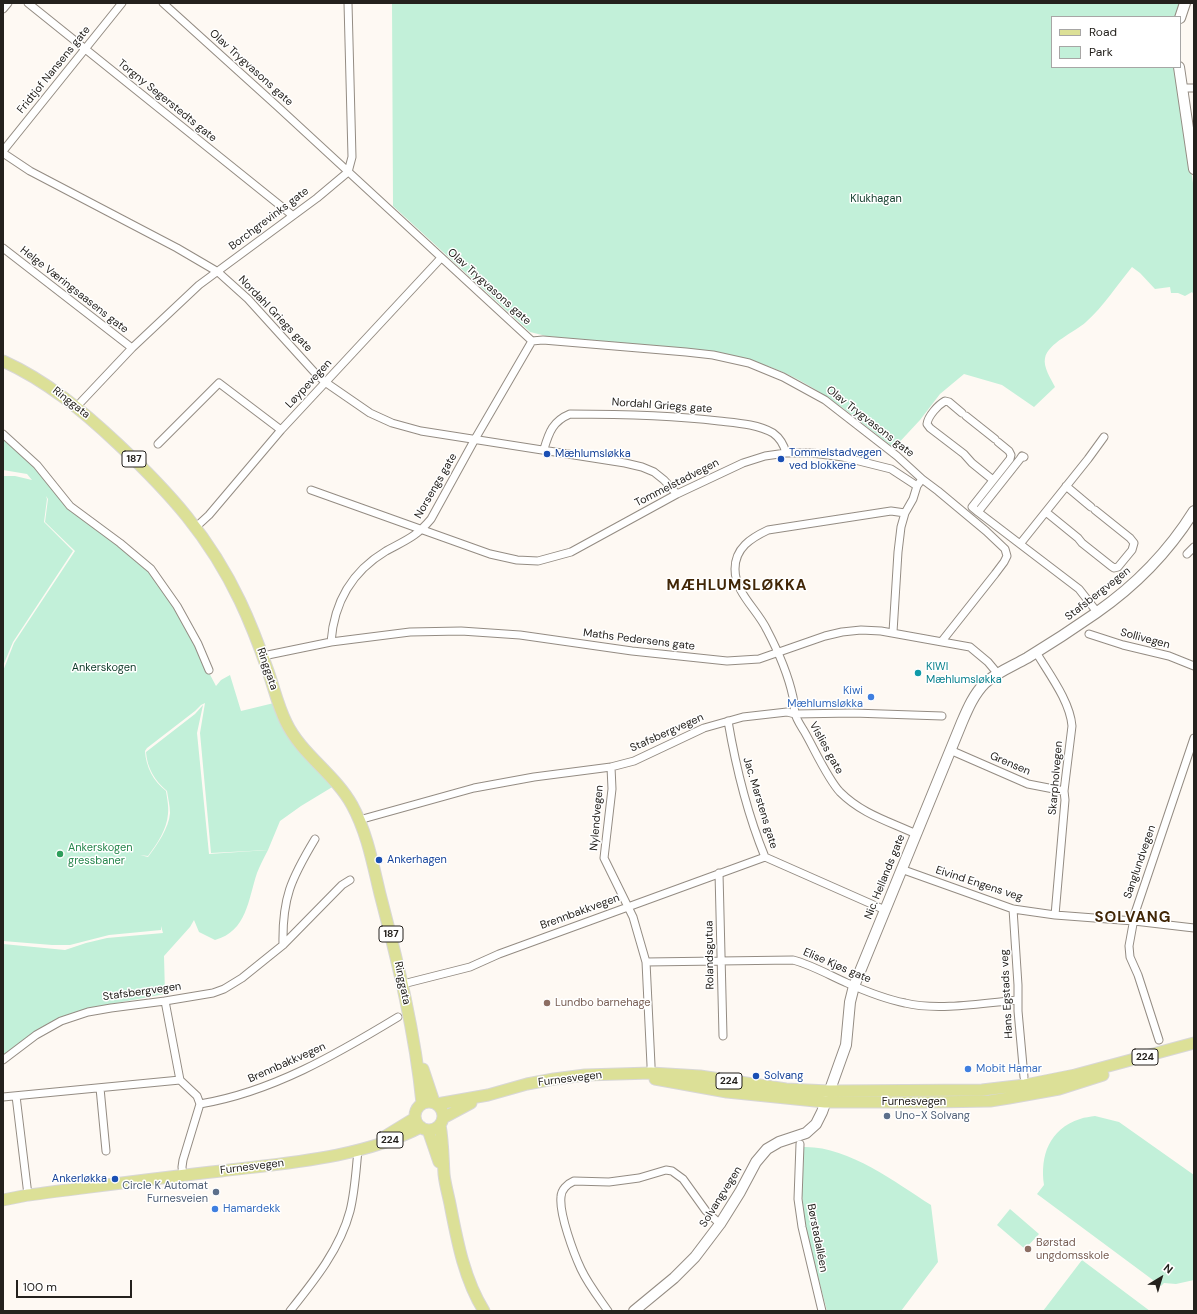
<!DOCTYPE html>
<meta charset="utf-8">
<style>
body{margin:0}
#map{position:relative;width:1197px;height:1314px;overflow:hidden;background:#fef9f3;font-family:"DM Sans",sans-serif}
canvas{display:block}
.frame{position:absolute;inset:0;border:4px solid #24211d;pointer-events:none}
.legend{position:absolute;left:1051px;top:16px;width:130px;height:52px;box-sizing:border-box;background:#fff;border:1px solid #a7a6a5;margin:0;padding:5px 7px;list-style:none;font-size:12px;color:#24211d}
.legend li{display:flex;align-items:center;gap:8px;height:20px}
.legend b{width:20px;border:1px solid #a7a6a5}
.north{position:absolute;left:1141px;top:1258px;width:40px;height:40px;-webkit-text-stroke:3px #fff;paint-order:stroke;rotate:38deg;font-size:11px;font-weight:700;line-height:16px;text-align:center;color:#24211d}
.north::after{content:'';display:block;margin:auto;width:14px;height:18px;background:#24211d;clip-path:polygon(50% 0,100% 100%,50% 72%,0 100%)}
.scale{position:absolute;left:16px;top:1280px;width:116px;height:18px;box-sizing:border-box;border:2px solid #24211d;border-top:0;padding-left:5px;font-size:12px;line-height:14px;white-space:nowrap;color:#24211d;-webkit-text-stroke:3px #fff;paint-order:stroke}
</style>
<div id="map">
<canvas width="1197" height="1314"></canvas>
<div class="frame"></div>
<ul class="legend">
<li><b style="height:5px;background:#dce097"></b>Road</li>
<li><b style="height:11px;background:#c2f0d9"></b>Park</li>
</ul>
<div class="north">N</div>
<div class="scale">100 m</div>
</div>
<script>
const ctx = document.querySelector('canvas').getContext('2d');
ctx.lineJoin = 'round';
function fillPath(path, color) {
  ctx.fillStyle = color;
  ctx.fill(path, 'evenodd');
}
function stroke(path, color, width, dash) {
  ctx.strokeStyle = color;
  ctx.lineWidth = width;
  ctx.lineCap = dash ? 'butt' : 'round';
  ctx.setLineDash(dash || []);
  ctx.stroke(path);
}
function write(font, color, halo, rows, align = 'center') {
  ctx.font = font + ' "DM Sans",sans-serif';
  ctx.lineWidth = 3;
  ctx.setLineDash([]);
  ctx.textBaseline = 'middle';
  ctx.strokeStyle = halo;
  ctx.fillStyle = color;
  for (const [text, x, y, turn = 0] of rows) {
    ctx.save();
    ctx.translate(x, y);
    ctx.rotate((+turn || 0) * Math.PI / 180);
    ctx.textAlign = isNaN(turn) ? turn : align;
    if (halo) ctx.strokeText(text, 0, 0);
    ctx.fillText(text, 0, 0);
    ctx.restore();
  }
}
const green = new Path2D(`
 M392,3H1181L1177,17H1052V67H1176L1194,190V295L1192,292L1185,296L1178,293H1171L1170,287L1155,289L1140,273L1132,267C1117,285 1104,306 1086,322C1075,332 1048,343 1045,358C1043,367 1051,379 1055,387L1034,407L1002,385L964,374L940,394L920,420L894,448C856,418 819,386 773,368C736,353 697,350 658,346C620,343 583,340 546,336L530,332L393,206Z
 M3,438L31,462L56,492L148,570L173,605L216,686L221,680L230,675L241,711L274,703L334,786L301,806L280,821L268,850L211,853L200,733L205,703L201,705L195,711L147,748L145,751C146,767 153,781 166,791C167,798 169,807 168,814C167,829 157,844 148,856L140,855L148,857C157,845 169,828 170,813C170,806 168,798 167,791C155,781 147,768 146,752L195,714L203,705L197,733L209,854L268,850C264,858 260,865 257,873C248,900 247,931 215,940L199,932L194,920L190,927L164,956L165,994L95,1007L57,1019L35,1033L3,1058V944L65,950L86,943L107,938L163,933L161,926V930L109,935L70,945H52L3,941V671L14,643L75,551L45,522L48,499L46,496L47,499L44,522L73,551L13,642L3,666V476H15L32,480L27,474L3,470Z
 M1095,1116L1119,1122L1194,1175V1280L1176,1284L1164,1283L1161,1286L1037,1194L1044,1185C1040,1156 1049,1129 1080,1119C1085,1117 1090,1117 1095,1116Z
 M804,1147C848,1146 895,1182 931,1205L938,1262L901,1311H827L806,1231L802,1195Z
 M1010,1209L1039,1234L1025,1249L997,1225Z
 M1082,1260L1150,1311H1151H1043Z`);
const street = new Path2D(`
 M28,3L292,215
 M163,3L277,106L532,341L543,340L686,352L713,355L749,363L783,377L825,400L897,456L922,479L917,486
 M3,9L8,3
 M1182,88H1194
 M3,151L122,3
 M3,153L30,171L177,248L218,272L248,299L316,374L325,382L370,413L392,423L421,431L625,463L642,467L654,472L664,480L677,494
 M3,248L132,348
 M81,402L132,348L199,285L317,198L348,172L352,157L348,3
 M962,413L949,402L945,401C938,405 928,416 927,424L930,428L964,454L972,463L993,480
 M966,416L995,439
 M3,434L37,465L70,506L120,543L151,569L177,606L198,644L209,670
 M158,444L219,383L281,430
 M544,449C549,432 553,421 570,414C620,414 670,415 719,421C737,423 757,424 773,433C780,438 784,445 786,453
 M1024,457L1022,456L1020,459L978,512L1079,589L1097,612
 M922,479L938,491L986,531L1005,549L1007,556L1004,562L995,574L942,641
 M1066,486L1091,507
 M311,490L490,554L517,560L538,561L571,552L677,494L743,463L765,456L786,453H812L843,457L891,469L917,486L913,499L905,513L901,527L898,552L893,632
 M978,512L972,507L1010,459L1011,455L1009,451L998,442
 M1046,512L1078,538L1082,543L1111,566L1114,568L1118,567L1132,550L1134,543L1130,538L1095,510
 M905,513L891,511L768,530C751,538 735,548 735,569C735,593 757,609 767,630C778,651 788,674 793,697C794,702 794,708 795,713C796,719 801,726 804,731C814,748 827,778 840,792C862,814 888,821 916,834
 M196,527L209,515L281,430L441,258
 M1020,544L1088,459L1104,437
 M1187,554L1194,547
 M1089,634L1123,645L1169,656L1194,666
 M331,642C334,602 351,572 386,551C406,540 416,537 431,519L475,439L532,341
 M1036,652C1049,674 1070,701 1072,726L1064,791L1065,800L1055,915
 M263,656L331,642L410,632L461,631L520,635L632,651L727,661L759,659L825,636L842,632L861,630L881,631L970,647L988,662L998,674
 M728,721C736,768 747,813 765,857L885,910
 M950,750L1028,784L1064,791
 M611,767L612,789L604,858L633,917L646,962L651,1065V1075
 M359,820L474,788L534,777L611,767L634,761L704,728L743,717L787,712L795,714L853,713L942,716
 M901,869L1013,909L1055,915L1134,921L1194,928
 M719,873L723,1036
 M1013,909L1018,985V1011L1024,1077
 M283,945C282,898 291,879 315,839
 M646,962L793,960C812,965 829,975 847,983C865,991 885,999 905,1003C937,1011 985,1003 1018,1000
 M403,984L470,967L499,954L765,857
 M165,1001L180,1080L197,1096L200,1104L183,1160L182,1167L183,1176
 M1159,1040L1138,975L1130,957L1129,946L1135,913L1194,738
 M3,1060L36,1035L61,1021L88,1012L111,1008L165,1001L213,993L224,989L242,978L283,945L342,885L350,880
 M100,1088L106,1151
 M16,1096L28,1195
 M3,1097L180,1080
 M200,1104C272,1092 337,1054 398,1017
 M800,1144L798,1199L802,1227L822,1311
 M290,1311C314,1281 340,1249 350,1211C355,1191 356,1170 358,1150
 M608,1311C599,1298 588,1284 581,1269C574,1254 559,1214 561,1197C561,1190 567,1184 574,1181L609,1182L639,1178L666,1170L672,1171L683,1179L706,1211L720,1224`);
const secondary = new Path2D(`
 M1180,18L1185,3
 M1179,67L1194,169
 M634,1311L674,1278L695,1257L720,1224L740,1192L756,1162L767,1149L779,1142L806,1133L816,1124L822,1112L846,1045L850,1002L854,986L962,722C968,708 974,694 985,683C997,672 1013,666 1027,658C1050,644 1073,629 1096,613C1135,586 1169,551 1194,511`);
const primary = new Path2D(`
 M3,361C47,381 83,411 118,444C170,493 209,536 240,601C251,624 260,648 268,671C274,688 278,706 286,722C301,754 335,774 352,805C367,832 373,865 380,894C398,963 415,1032 422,1103
 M423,1069L434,1102
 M655,1079L727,1092L825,1102H934L990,1101L1009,1098L1059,1089L1103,1075
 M415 1116a14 14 0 1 1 28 0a14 14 0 1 1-28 0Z
 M437,1104L488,1095L527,1084L554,1079L585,1075L651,1073L700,1076L786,1089L829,1091L982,1090L1025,1085L1075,1075L1194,1043
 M443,1118L471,1103
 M440,1125C443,1141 443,1158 444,1174C445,1184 448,1194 450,1204C457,1240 464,1279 484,1311
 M428,1130L439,1162
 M384,1137L415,1118
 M3,1200L28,1195C92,1187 157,1178 221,1171C286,1163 362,1158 421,1127`);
const markers = [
 [547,454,4,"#1a4fb4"],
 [781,459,4,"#1a4fb4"],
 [918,673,4,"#0f9aa8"],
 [871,697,4,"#3f7fe0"],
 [60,854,4,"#2e9e5b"],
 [379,860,4,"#1a4fb4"],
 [547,1003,4,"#8d6e63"],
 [968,1069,4,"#3f7fe0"],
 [756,1076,4,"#1a4fb4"],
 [887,1116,4,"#5c6f8a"],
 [115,1179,4,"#1a4fb4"],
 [216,1192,4,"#5c6f8a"],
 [215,1209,4,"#3f7fe0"],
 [1028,1249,4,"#8d6e63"]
];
const shields = [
 [134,459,24],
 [391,934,24],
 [1145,1057,26],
 [729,1081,26],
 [390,1140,26]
];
const shieldNames = [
 ["187",134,459],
 ["187",391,934],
 ["224",1145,1057],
 ["224",729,1081],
 ["224",390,1140]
];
const streetNames = [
 ["Olav Trygvasons gate",251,68,42],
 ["Fridtjof Nansens gate",54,70,-51],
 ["Torgny Segerstedts gate",167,101,39],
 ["Borchgrevinks gate",269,219,-37],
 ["Olav Trygvasons gate",489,287,42],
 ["Helge Væringsaasens gate",74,290,38],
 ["Nordahl Griegs gate",275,314,46],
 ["Løypevegen",309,384,-47],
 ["Ringgata",71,403,38],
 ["Nordahl Griegs gate",662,406,4],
 ["Olav Trygvasons gate",870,422,38],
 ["Tommelstadvegen",677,483,-27],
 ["Norsengs gate",436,486,-60],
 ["Stafsbergvegen",1098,594,-38],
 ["Sollivegen",1145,639,15],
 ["Maths Pedersens gate",639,640,7],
 ["Ringgata",267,669,71],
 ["Stafsbergvegen",667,733,-24],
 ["Vislies gate",826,748,61],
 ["Grensen",1010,764,23],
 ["Skarpholvegen",1056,778,-85],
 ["Jac. Marstens gate",760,803,73],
 ["Nylendvegen",597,818,-85],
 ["Sanglundvegen",1140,862,-71],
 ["Nic. Hellands gate",885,877,-68],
 ["Eivind Engens veg",979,884,18],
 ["Brennbakkvegen",580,912,-20],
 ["Rolandsgutua",710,955,-91],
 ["Elise Kjøs gate",837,966,23],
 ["Ringgata",402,983,78],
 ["Stafsbergvegen",142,992,-8],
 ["Hans Egstads veg",1007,994,-93],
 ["Brennbakkvegen",287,1063,-24],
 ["Furnesvegen",570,1079,-7],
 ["Furnesvegen",914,1102],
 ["Furnesvegen",252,1167,-7],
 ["Solvangvegen",721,1197,-58],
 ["Børstadalléen",817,1238,79]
];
const parkNames = [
 ["Klukhagan",876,199],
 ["Ankerskogen",104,668]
];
const transitNames = [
 ["Tommelstadvegen",789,453],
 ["ved blokkene",789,466],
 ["Mæhlumsløkka",555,454],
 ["Ankerhagen",387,860],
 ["Solvang",764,1076],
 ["Ankerløkka",107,1179,"right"]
];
const cultureNames = [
 ["KIWI",926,667],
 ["Mæhlumsløkka",926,680]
];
const shopNames = [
 ["Kiwi",863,691,"right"],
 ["Mæhlumsløkka",863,704,"right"],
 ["Mobit Hamar",976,1069],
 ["Hamardekk",223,1209]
];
const leisureNames = [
 ["Ankerskogen",68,848],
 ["gressbaner",68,861]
];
const educationNames = [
 ["Lundbo barnehage",555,1003],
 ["Børstad",1036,1243],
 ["ungdomsskole",1036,1256]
];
const serviceNames = [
 ["Uno-X Solvang",895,1116],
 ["Circle K Automat",208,1186,"right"],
 ["Furnesveien",208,1199,"right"]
];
const districtNames = [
 ["MÆHLUMSLØKKA",737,586],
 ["SOLVANG",1133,918]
];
fillPath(green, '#c2f0d9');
stroke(street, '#948c83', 9);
stroke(secondary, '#948c83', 12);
stroke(primary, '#d8d7d6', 13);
stroke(street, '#fff', 7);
stroke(secondary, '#fff', 10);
stroke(primary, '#dce097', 11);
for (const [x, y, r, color] of markers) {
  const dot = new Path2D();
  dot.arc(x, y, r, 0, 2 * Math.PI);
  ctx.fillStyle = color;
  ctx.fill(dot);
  stroke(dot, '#fff', 1.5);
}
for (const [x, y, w] of shields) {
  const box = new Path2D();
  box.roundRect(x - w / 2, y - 8, w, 16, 3);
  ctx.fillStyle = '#fff';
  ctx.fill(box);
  stroke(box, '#24211d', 1);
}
write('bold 10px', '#24211d', null, shieldNames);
write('11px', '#24211d', '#fff', streetNames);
write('11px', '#0e3b29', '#fff', parkNames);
write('11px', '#164399', '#fff', transitNames, 'left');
write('11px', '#0d838f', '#fff', cultureNames, 'left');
write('11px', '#366cbe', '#fff', shopNames, 'left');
write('11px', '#27864d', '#fff', leisureNames, 'left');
write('11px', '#785e54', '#fff', educationNames, 'left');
write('11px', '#4e5e75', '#fff', serviceNames, 'left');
ctx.letterSpacing = '1px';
write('bold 15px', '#412606', '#fff', districtNames);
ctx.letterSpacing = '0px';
</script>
